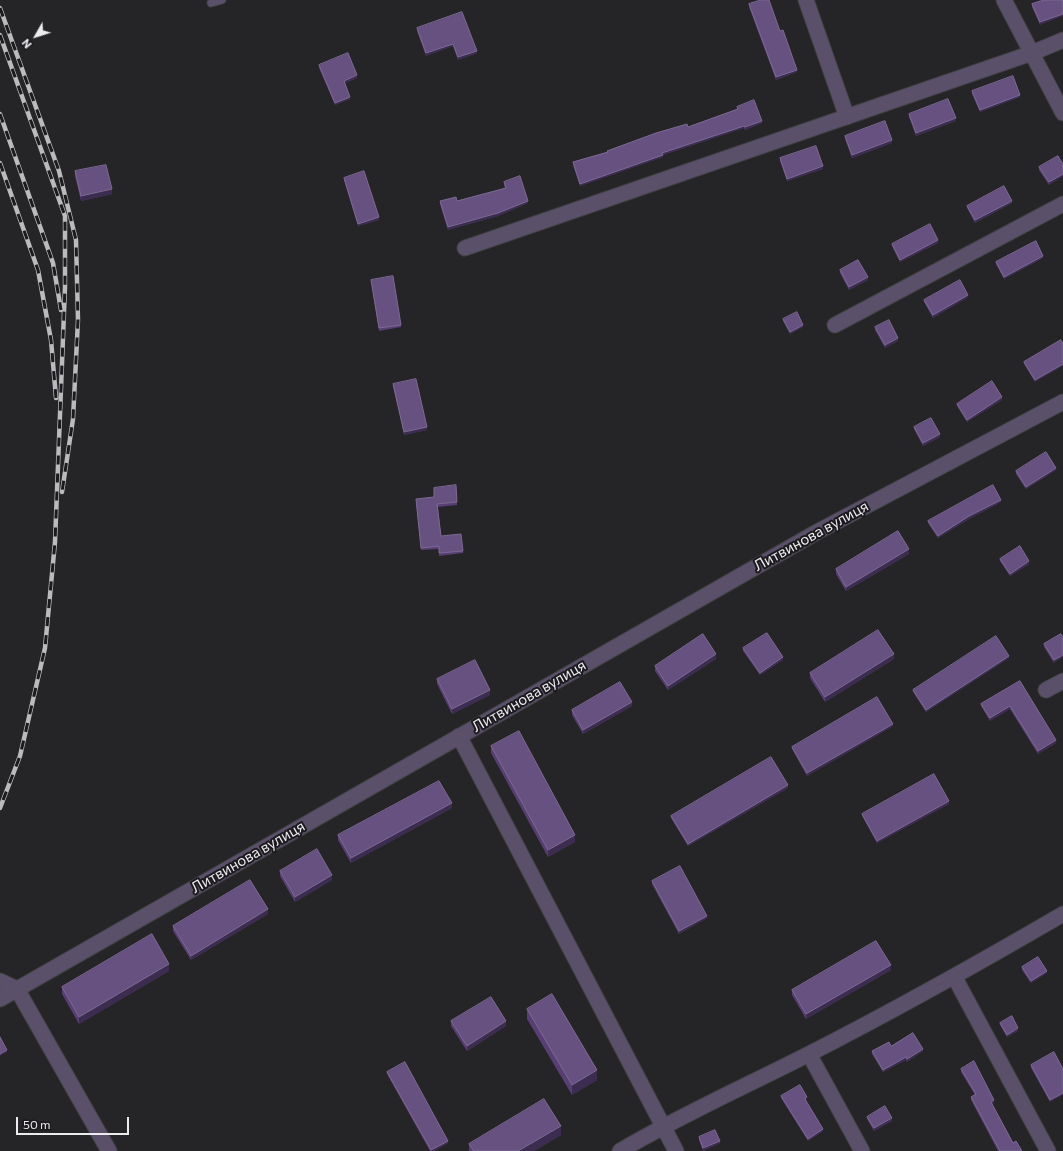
<!DOCTYPE html>
<meta charset="utf-8">
<style>
body{margin:0}
#map{position:relative;width:1063px;height:1151px;overflow:hidden;background:#252427;font-family:Commissioner,sans-serif}
canvas{display:block}
.north{position:absolute;left:16px;top:16px;width:40px;height:40px;-webkit-text-stroke:3px #1c1a1e;paint-order:stroke;rotate:231deg;font-size:11px;font-weight:700;line-height:16px;text-align:center;color:#ecebee}
.north::after{content:'';display:block;margin:auto;width:14px;height:18px;background:#ecebee;clip-path:polygon(50% 0,100% 100%,50% 72%,0 100%)}
.scale{position:absolute;left:16px;top:1117px;width:113px;height:18px;box-sizing:border-box;border:2px solid #ecebee;border-top:0;padding-left:5px;font-size:12px;line-height:14px;white-space:nowrap;color:#ecebee;-webkit-text-stroke:3px #1c1a1e;paint-order:stroke}
</style>
<div id="map">
<canvas width="1063" height="1151"></canvas>
<div class="north">N</div>
<div class="scale">50 m</div>
</div>
<script>
const ctx = document.querySelector('canvas').getContext('2d');
ctx.lineJoin = 'round';
function stroke(path, color, width, dash) {
  ctx.strokeStyle = color;
  ctx.lineWidth = width;
  ctx.lineCap = dash ? 'butt' : 'round';
  ctx.setLineDash(dash || []);
  ctx.stroke(path);
}
function fillPath(path, color) {
  ctx.fillStyle = color;
  ctx.fill(path, 'evenodd');
}
function write(font, color, halo, rows, align = 'center') {
  ctx.font = font + ' Commissioner,sans-serif';
  ctx.lineWidth = 4;
  ctx.setLineDash([]);
  ctx.textBaseline = 'middle';
  ctx.strokeStyle = halo;
  ctx.fillStyle = color;
  for (const [text, x, y, turn = 0] of rows) {
    ctx.save();
    ctx.translate(x, y);
    ctx.rotate((+turn || 0) * Math.PI / 180);
    ctx.textAlign = isNaN(turn) ? turn : align;
    if (halo) ctx.strokeText(text, 0, 0);
    ctx.fillText(text, 0, 0);
    ctx.restore();
  }
}
const service = new Path2D(`
 M211,3L222,0`);
const minor = new Path2D(`
 M806,0L847,117
 M1004,0L1063,113
 M465,248L1032,53L1063,40
 M835,325L1063,204
 M1046,690L1063,681
 M459,736L676,1151
 M955,978L1048,1151
 M0,981L17,989L109,1151
 M0,999L817,532L1063,402
 M809,1054L862,1151
 M620,1151C681,1115 746,1086 809,1054C895,1010 979,963 1063,914`);
const rail = new Path2D(`
 M0,8L59,171L76,240L78,320L73,419L62,492
 M0,35L65,216V287L55,542L45,648L20,756L0,808
 M0,114L53,263L61,310
 M0,163L38,270L51,340L56,398`);
const wall = new Path2D(`
 M1044,0L1040,25L1032,7V4Z
 M749,4L780,31L797,72L776,80L749,7Z
 M417,28L477,53L458,60L453,46L426,56L417,31Z
 M319,65L357,78L345,83L350,99L335,105L319,68Z
 M972,91L1020,97L980,112L972,94Z
 M737,107L762,123L745,130L744,128L663,155V157L580,186L573,165V162L607,152V151L688,127L737,109Z
 M909,114L956,121L916,136L909,117Z
 M845,136L892,143L852,158L845,139Z
 M780,158L823,169L787,181L780,161Z
 M1063,164V176L1049,185L1039,170V167Z
 M75,171L112,194L81,201L75,176Z
 M344,178L379,220L358,226L344,180Z
 M504,182L528,203L498,216L448,230L440,204V201H457L505,188L504,184Z
 M1012,203L975,223L967,208V206Z
 M938,243L900,262L892,246V244Z
 M1043,258L1004,279L996,264V262Z
 M840,270L868,280L849,290L840,273Z
 M371,280L401,325V327L379,331Z
 M968,297L933,318L924,302V300Z
 M783,319L803,327L790,334L783,321Z
 M875,327L898,341L885,348L875,330Z
 M1061,340L1035,382L1024,364V362Z
 M393,384L427,430L404,435L393,386Z
 M1002,400L967,422L957,406V404Z
 M914,427L940,437L923,446L914,429Z
 M1056,470L1026,489L1016,474V471Z
 M416,502H457V505L438,507L441,536L463,551V553L439,556V549L421,550Z
 M1001,502L969,519L938,538L928,523V521Z
 M909,554L846,591L836,574V569Z
 M1000,559L1029,564L1010,576L1000,561Z
 M1061,634L1054,663L1044,647V644Z
 M743,648L783,660L760,675L743,651Z
 M1009,658L926,712L913,692V690Z
 M716,659L668,690L655,671V666Z
 M894,659L825,702L810,678V673Z
 M437,679L490,695L452,714L437,684Z
 M1020,681L1056,743L1038,754L1010,709L990,721L981,706V704Z
 M632,706L583,734L572,715V710Z
 M893,726L807,776L792,749V747Z
 M491,746L575,842L548,857L491,753Z
 M788,788L688,846L671,818V816Z
 M949,804L877,843L862,816V814Z
 M452,808L351,863L338,840V835Z
 M280,871L332,880L295,902L280,876Z
 M652,881L707,918L679,934L652,884Z
 M268,914L191,960L173,931V926Z
 M1022,967L1047,973L1031,983L1022,970Z
 M891,970L806,1019L792,995V990Z
 M169,971L79,1024L62,994V987Z
 M527,1009L597,1080L572,1095L527,1019Z
 M451,1021L506,1026L467,1051L451,1026Z
 M1000,1023L1018,1031L1007,1037L1000,1025Z
 M891,1046L923,1051L907,1062L906,1060L883,1072L872,1054V1051Z
 M1031,1065L1063,1069L1050,1102L1031,1068Z
 M961,1069L994,1103L992,1104L1013,1143L998,1151L971,1100V1097L975,1095L961,1072Z
 M387,1072L448,1143L434,1151H430L387,1074Z
 M781,1096L807,1100L806,1101L823,1131L808,1141L781,1098Z
 M867,1117L892,1121L874,1131L867,1119Z
 M561,1135L534,1151H469V1144Z
 M699,1137L720,1143L703,1151L699,1140Z`);
const shadedWall = new Path2D(`
 M1063,14V16L1040,25V22Z
 M453,44V46L426,56V53Z
 M477,51V53L458,60V57Z
 M797,70V72L776,80V77Z
 M357,75V78L344,83V81Z
 M1020,95V97L980,112V110Z
 M350,97V99L335,105V103Z
 M956,118V121L916,136V133Z
 M762,121V123L745,130V127Z
 M744,126V128L663,155V157L580,186V184L662,153Z
 M892,140V143L852,158V155Z
 M823,166V169L787,181V179Z
 M1063,174V176L1049,185V182Z
 M112,189V194L81,201V196Z
 M528,201V203L498,216L448,230V227Z
 M1012,201V203L975,223V220Z
 M379,217V220L358,226V224Z
 M938,240V243L900,262V260Z
 M1043,256V258L1004,279V277Z
 M868,277V280L849,290V287Z
 M968,295V297L933,318V315Z
 M803,325V327L790,334V332Z
 M898,338V341L885,348V345Z
 M1063,364V366L1035,382V380Z
 M1002,397V400L967,422V420Z
 M427,427V430L404,435V432Z
 M940,434V437L923,446V443Z
 M1056,468V470L1026,489V487Z
 M1001,500V502L969,519L938,538V536L969,516Z
 M909,549V554L846,591V587Z
 M1029,561V564L1010,576V574Z
 M716,654V659L668,690V686Z
 M894,654V659L825,702V697Z
 M1063,655V657L1054,663V660Z
 M1009,656V658L926,712V710Z
 M783,657V660L760,675V673Z
 M490,690V695L452,714V709Z
 M632,702V706L583,734V730Z
 M1010,706V709L990,721V718Z
 M893,724V726L807,776V773Z
 M1056,740V743L1038,754V751Z
 M788,785V788L688,846V844Z
 M949,801V804L877,843V841Z
 M452,803V808L351,863V858Z
 M575,835V842L548,857V850Z
 M332,875V880L295,902V897Z
 M268,909V914L191,960V956Z
 M707,916V918L679,934V931Z
 M169,964V971L79,1024V1017Z
 M891,965V970L806,1019V1014Z
 M1047,971V973L1031,983V981Z
 M506,1021V1026L467,1051V1046Z
 M1018,1028V1031L1007,1037V1035Z
 M923,1049V1051L907,1062V1059Z
 M7,1050V1052L0,1056V1054Z
 M906,1057V1060L883,1072V1070Z
 M597,1070V1080L572,1095V1085Z
 M1063,1093V1095L1050,1102V1100Z
 M994,1100V1103L991,1105V1102Z
 M892,1118V1121L874,1131V1128Z
 M561,1126V1135L534,1151H518Z
 M823,1129V1131L808,1141V1139Z
 M448,1141V1143L434,1151H431V1150Z
 M720,1141V1143L703,1151V1148Z`);
const building = new Path2D(`
 M761,0H769L780,31L783,30L797,70L776,77L749,4Z
 M1044,0H1063V14L1040,22L1032,4Z
 M462,12L477,51L458,57L453,44L426,53L417,28Z
 M348,53L357,75L344,81L350,97L335,103L319,65Z
 M1013,76L1020,95L980,110L972,91Z
 M948,99L956,118L916,133L909,114Z
 M754,100L762,121L745,127L744,126L662,153L663,155L580,184L573,162L608,152L607,151L656,133L687,124L688,127L738,109L737,107Z
 M885,121L892,140L852,155L845,136Z
 M816,146L823,166L787,179L780,158Z
 M1058,156L1063,164V174L1049,182L1039,167Z
 M106,165L112,189L81,196L75,171Z
 M364,171L379,217L358,224L344,178Z
 M520,176L528,201L498,213L448,227L440,201L456,197L457,201L506,188L504,182Z
 M1004,186L1012,201L975,220L967,206Z
 M930,224L938,240L900,260L892,244Z
 M1036,241L1043,256L1004,277L996,262Z
 M858,260L868,277L849,287L840,270Z
 M393,276L401,325L379,328L371,280Z
 M960,280L968,295L933,315L924,300Z
 M797,312L803,325L790,332L783,319Z
 M889,320L898,338L885,345L875,327Z
 M1061,340L1063,344V364L1035,380L1024,362Z
 M416,379L427,427L404,432L393,384Z
 M992,381L1002,397L967,420L957,404Z
 M931,418L940,434L923,443L914,427Z
 M1046,452L1056,468L1026,487L1016,471Z
 M456,485L457,502L437,504L441,536L461,534L463,551L439,553V546L421,548L416,499L434,497V488Z
 M993,485L1001,500L969,516L938,536L928,521Z
 M898,531L909,549L846,587L836,569Z
 M1020,546L1029,561L1010,574L1000,559Z
 M878,630L894,654L825,697L810,673Z
 M767,633L783,657L760,673L743,648Z
 M703,634L716,654L668,686L655,666Z
 M1061,634L1063,638V655L1054,660L1044,644Z
 M996,636L1009,656L926,710L913,690Z
 M475,660L490,690L452,709L437,679Z
 M1020,681L1056,740L1038,751L1010,706L990,718L981,704Z
 M620,682L632,702L583,730L572,710Z
 M877,697L893,724L807,773L792,747Z
 M519,731L575,835L548,850L491,746Z
 M771,757L788,785L688,844L671,816Z
 M934,774L949,801L877,841L862,814Z
 M439,781L452,803L351,858L338,835Z
 M317,849L332,875L295,897L280,871Z
 M680,866L707,916L679,931L652,881Z
 M250,880L268,909L191,956L173,926Z
 M152,934L169,964L79,1017L62,987Z
 M876,941L891,965L806,1014L792,990Z
 M1038,957L1047,971L1031,981L1022,967Z
 M552,994L597,1070L572,1085L527,1009Z
 M491,997L506,1021L467,1046L451,1021Z
 M1012,1016L1018,1028L1007,1035L1000,1023Z
 M913,1033L923,1049L907,1059L906,1057L883,1070L872,1051L889,1042L891,1046Z
 M0,1037L7,1050L0,1054Z
 M1054,1052L1063,1069V1093L1050,1100L1031,1065Z
 M974,1061L994,1100L991,1102L1013,1143L1016,1141L1022,1151H999H1000L971,1097L976,1094L961,1069Z
 M405,1062L448,1141L431,1150L387,1072Z
 M800,1085L807,1097L805,1099L823,1129L808,1139L781,1096Z
 M544,1099L561,1126L518,1151H474L469,1144Z
 M885,1106L892,1118L874,1128L867,1117Z
 M715,1130L720,1141L703,1148L699,1137Z`);
const streetNames = [
 ["Литвинова вулиця",811,536,-29],
 ["Литвинова вулиця",529,696,-30],
 ["Литвинова вулиця",248,857,-30]
];
stroke(service, '#414043', 9);
stroke(minor, '#414043', 17);
stroke(service, '#5a506a', 7);
stroke(minor, '#5a506a', 15);
stroke(rail, '#bbbabd', 4.5);
stroke(rail, '#1c1a1e', 3, [9]);
fillPath(wall, '#573f74');
fillPath(shadedWall, '#3c2c50');
fillPath(building, '#675181');
stroke(building, '#7c6a92', 1);
write('15px', '#ecebee', '#1c1a1e', streetNames);
</script>
